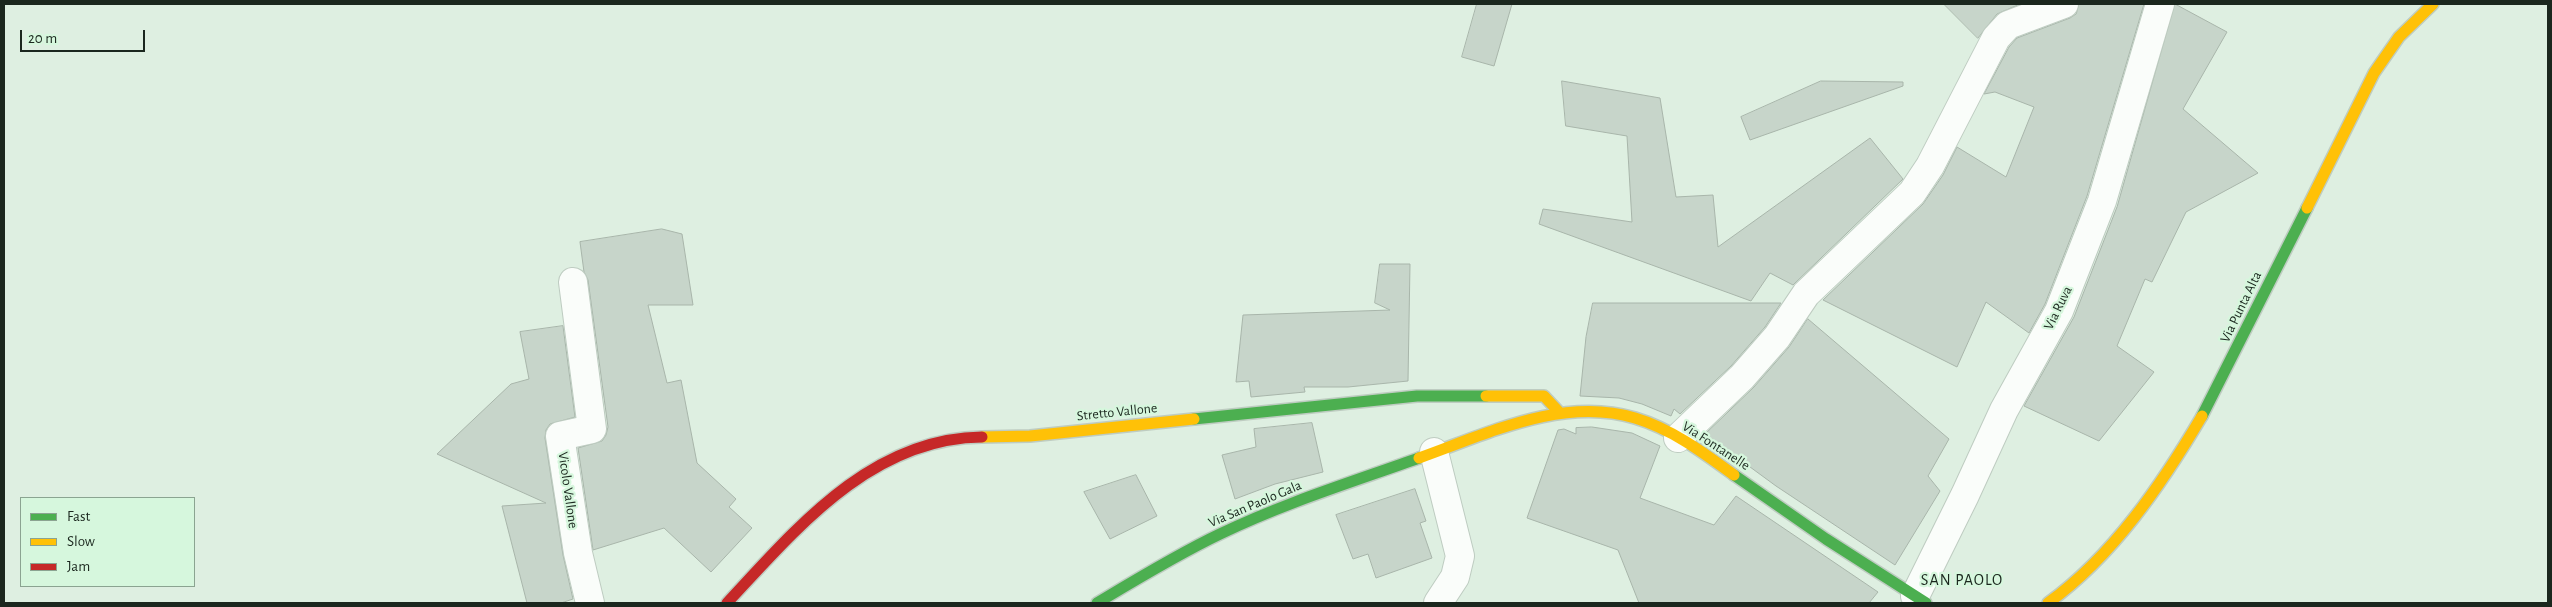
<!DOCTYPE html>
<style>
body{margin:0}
#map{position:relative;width:2552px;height:607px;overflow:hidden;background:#deefe1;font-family:"Alegreya Sans",sans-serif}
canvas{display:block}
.frame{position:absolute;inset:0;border:5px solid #1b271e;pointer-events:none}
.legend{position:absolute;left:20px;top:497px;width:175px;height:90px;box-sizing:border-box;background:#d6f7dd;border:1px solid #8ba491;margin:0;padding:6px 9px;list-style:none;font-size:15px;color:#1b271e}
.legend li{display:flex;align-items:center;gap:10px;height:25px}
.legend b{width:25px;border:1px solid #8ba491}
.scale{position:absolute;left:20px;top:30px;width:125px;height:22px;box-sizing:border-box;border:2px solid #1b271e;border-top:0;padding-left:6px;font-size:15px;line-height:18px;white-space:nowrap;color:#1b271e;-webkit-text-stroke:4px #d6f7dd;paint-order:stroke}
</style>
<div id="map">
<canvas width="2552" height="607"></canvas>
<div class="frame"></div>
<ul class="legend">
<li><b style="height:6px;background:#4caf50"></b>Fast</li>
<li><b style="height:6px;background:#ffc107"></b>Slow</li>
<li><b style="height:6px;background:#c62828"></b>Jam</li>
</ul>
<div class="scale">20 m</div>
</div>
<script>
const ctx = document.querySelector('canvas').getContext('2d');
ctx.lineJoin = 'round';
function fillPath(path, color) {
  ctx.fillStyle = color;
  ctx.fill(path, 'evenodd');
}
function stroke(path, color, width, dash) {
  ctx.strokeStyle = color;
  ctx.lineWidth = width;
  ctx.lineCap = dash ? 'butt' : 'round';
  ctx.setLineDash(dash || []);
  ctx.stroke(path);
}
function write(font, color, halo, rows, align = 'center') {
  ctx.font = font + ' "Alegreya Sans",sans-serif';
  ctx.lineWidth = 4.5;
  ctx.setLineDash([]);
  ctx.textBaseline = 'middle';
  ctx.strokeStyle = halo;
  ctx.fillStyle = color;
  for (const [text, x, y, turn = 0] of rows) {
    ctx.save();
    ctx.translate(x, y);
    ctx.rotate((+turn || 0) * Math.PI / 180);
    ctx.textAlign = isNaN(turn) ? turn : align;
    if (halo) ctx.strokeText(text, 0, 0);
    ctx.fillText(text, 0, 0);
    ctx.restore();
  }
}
const building = new Path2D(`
 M1477,4H1512L1494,66L1462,57Z
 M1944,4H2020L1997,14L1978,38Z
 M2079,4H2144L2087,196L2045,304L2029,333L1986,302L1957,367L1823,300L1923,204L1943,175L1957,147L2006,177L2034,107L1995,92L1984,94L2009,47L2017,38L2070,18L2076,14Z
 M2175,4L2227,32L2183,109L2258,173L2186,212L2152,282L2145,279L2117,346L2154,372L2099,441L2024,406L2074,317L2117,207Z
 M1562,81L1660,98L1676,197L1713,195L1718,247L1870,138L1903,179L1793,285L1770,273L1751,301L1539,224L1543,209L1632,222L1627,136L1566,126Z
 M1821,81L1903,82V86L1750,140L1741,117Z
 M662,229L682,234L693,305H648L667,383L681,380L697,463L736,499L729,507L752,528L711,572L664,528L593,550L578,448L602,441L606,435L608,427L588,280L584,272L580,242Z
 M1380,264H1410L1408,381L1348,387H1304L1305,392L1251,397L1249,381L1236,382L1243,315L1390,310L1375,303Z
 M1593,303H1781L1765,327L1731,366L1680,414L1674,409L1671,416L1642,404L1619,398L1580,396L1586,337Z
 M1808,319L1949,439L1928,476L1940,491L1895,565L1776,486L1705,434L1754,387L1789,347Z
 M563,326L575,417L550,424L546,430L545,438L563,555L573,599L561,603H527L502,506L546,503L437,454L511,384L529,379L520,332Z
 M1312,423L1323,472L1275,484L1235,499L1222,455L1256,447L1254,429Z
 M1592,427L1632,433L1660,446L1640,498L1714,525L1736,496L1878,592L1869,603H1639L1618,550L1527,518L1558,430L1564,429L1576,434V428Z
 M1136,475L1157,516L1110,539L1084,492Z
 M1415,489L1426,521L1420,523L1432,558L1376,578L1368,554L1353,559L1336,515Z`);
const street = new Path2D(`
 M573,282L592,429L560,436L578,553L590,603
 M1678,438L1742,377L1777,337L1806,294L1912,193L1930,166L1996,38L2008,25L2064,4
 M1434,452L1460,556L1455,577L1438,603
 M1915,596L1965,495L2004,410L2059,311L2102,201L2160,4`);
const fast = new Path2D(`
 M2202,416L2307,208
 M1194,419L1417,396H1486
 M1734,475L1826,539L1926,603
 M1097,603C1137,579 1178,554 1220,534C1284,503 1352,482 1419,458`);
const slow = new Path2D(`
 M2307,208L2374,73L2399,37L2433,4
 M1486,396H1544L1560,413
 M982,437L1030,436L1194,419
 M1419,458C1487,434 1562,396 1635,418C1672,429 1704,453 1734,475
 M2048,603C2113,556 2162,484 2202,416`);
const jam = new Path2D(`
 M727,603C796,529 871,438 982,437`);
const streetNames = [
 ["Via Punta Alta",2241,307,-64],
 ["Via Ruva",2058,308,-64],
 ["Stretto Vallone",1117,412,-6],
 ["Via Fontanelle",1716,446,33],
 ["Vicolo Vallone",568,490,82],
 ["Via San Paolo Gala",1255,504,-23]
];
const quarterNames = [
 ["SAN PAOLO",1962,580]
];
fillPath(building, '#c7d5ca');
stroke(building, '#a8b5aa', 1);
stroke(street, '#beccc1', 30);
stroke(fast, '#beccc1', 14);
stroke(slow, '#beccc1', 14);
stroke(jam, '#beccc1', 14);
stroke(street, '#fafdfa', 28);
stroke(fast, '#4caf50', 11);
stroke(slow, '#ffc107', 11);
stroke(jam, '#c62828', 11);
write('14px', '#1b271e', '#d6f7dd', streetNames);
ctx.letterSpacing = '1px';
write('16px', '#1b271e', '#d6f7dd', quarterNames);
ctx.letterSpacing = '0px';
</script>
